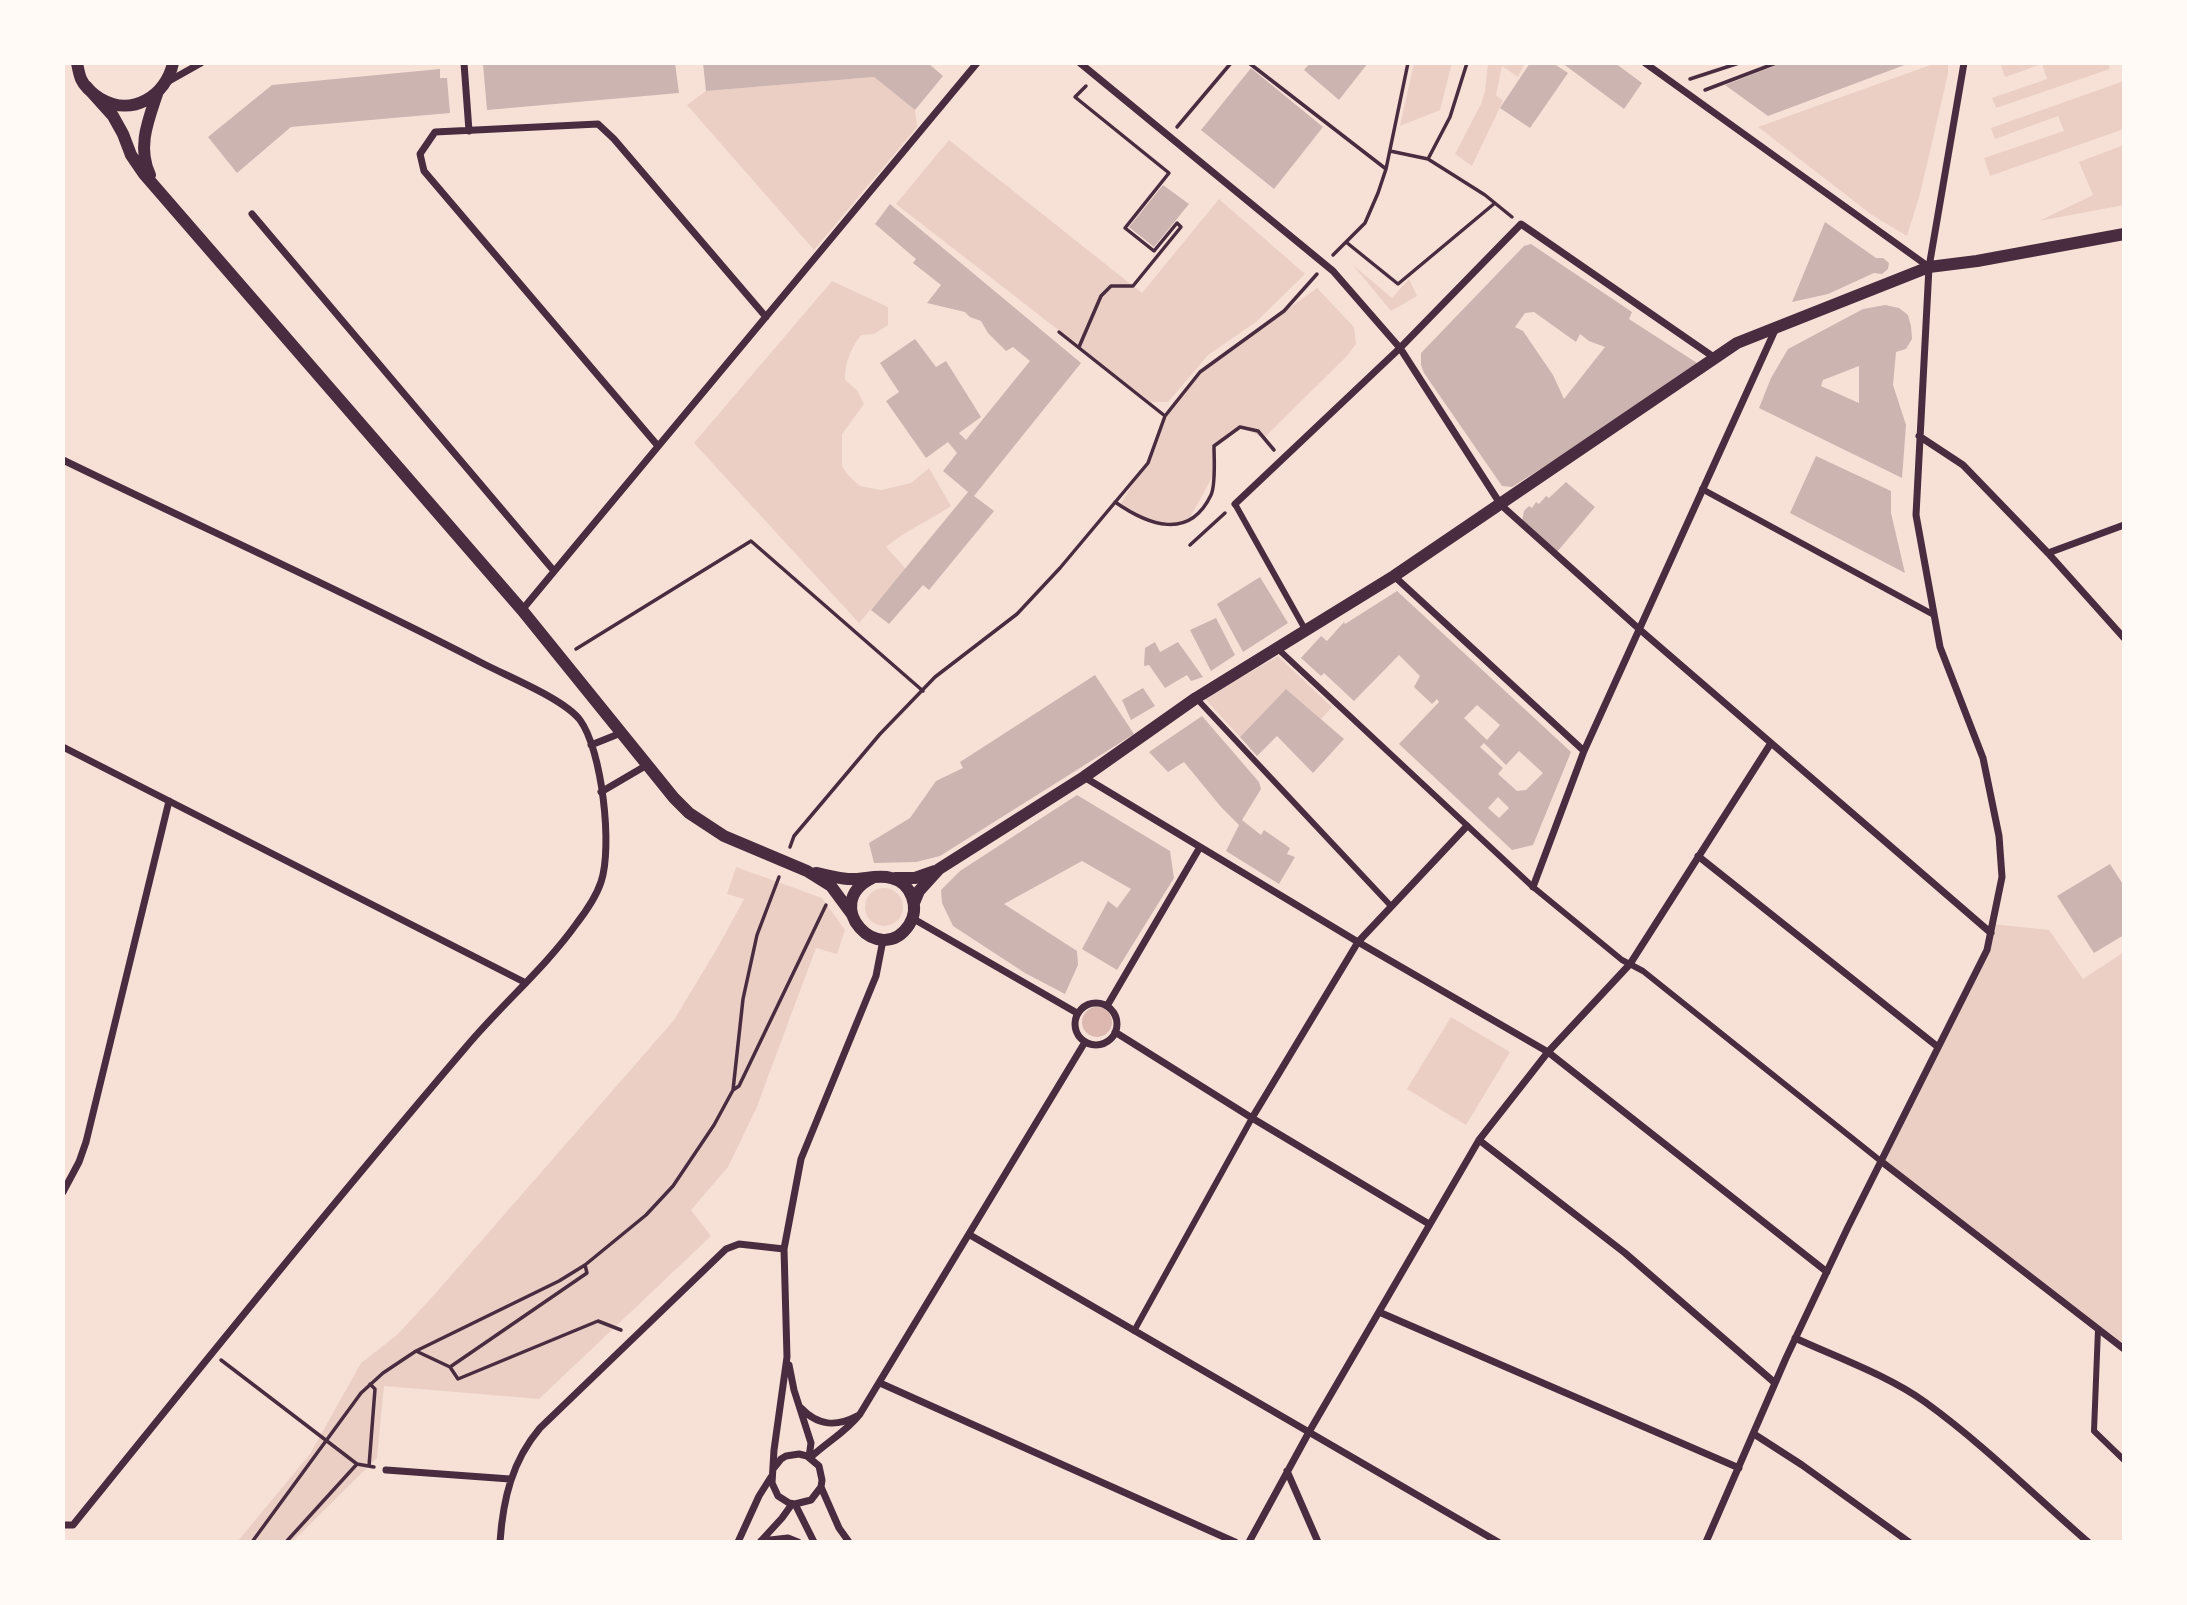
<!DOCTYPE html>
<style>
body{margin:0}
#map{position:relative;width:2187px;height:1605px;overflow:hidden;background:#f7e1d7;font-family:"IBM Plex Sans",sans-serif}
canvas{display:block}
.frame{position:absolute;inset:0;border:65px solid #fffaf5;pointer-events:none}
</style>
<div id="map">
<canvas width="2187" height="1605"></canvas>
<div class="frame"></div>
</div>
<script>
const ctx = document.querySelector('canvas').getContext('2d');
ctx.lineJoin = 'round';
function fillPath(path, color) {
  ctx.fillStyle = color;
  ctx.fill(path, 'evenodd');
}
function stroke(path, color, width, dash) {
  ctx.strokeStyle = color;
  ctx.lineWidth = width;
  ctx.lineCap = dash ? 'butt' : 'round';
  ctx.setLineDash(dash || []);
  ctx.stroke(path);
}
const green = new Path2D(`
 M1414,63H1452L1440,110L1400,126Z
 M1488,63H1525L1518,77L1502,66L1496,95L1503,101L1472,166L1455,154L1481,104L1485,91Z
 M1936,63H1948V74L1920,194L1907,236L1872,215L1758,127Z
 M2000,63H2108L2110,69L1996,108L1992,98L2047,79L2042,64L2005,77Z
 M874,77L915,110L917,127L814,250L687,105L706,91Z
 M2124,81V129L1990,176L1984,158L2064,131L2058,116L1995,139L1991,128Z
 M949,140L1142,293L1219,199L1305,274L1256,322L1208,355L1168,402H1151L896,204Z
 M2124,145V205L2039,221L2093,195L2079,162Z
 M1353,265L1392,298L1409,279L1417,296L1391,311Z
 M832,281L888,307V325L874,334L861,335C850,350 845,362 845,380L857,390L864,404L842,434V466L849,476L860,486L881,490L911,483L929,468L951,506C930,520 905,531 886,547L906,569L859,623L694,443Z
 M1317,288L1354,327L1356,344L1347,356L1264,438L1240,427L1214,446L1213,476L1187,523L1162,526L1120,505L1151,454L1165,416L1200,372Z
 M1278,656L1332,707L1321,719L1286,689L1240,737L1205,699Z
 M736,867L822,898L845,930L837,954L816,948L756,1109L728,1167L691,1210L711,1236L539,1399L384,1386L377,1458L292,1542H237L310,1454L361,1363L397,1335L434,1295L674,1020L718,947L744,899L727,894Z
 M865 907a19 19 0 1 1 38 0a19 19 0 1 1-38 0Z
 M1992,924L2049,930L2083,979L2124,952V1349L1882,1162L1987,950Z
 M1451,1017L1510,1052L1466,1125L1407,1089Z`);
const water = new Path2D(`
 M1082 1022a15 15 0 1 1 30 0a15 15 0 1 1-30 0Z`);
const building = new Path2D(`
 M499,63H675L679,93L487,110L483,64Z
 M703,63H928L943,76L915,110L874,77L706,91Z
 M1310,63H1368L1339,100L1304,70Z
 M1530,63H1553L1568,73L1530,128L1500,108Z
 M1562,63H1615L1642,83L1624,109Z
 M1782,63H1910L1768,116L1725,85Z
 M1251,68L1323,127L1274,189L1201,130Z
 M440,69V78H447L450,113L291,127L237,173L208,137L272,85Z
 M1163,185L1189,204L1154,247L1129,227Z
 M890,204L1081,363L974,496L994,511L929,590L923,585L889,624L871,610L968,492L943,471L957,453L948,442L926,458L886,401L899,392L880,363L915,339L936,367L946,361L981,417L959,433L966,440L1030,361L1013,347L1006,351L988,333L981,321L970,317L965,312L927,303L941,285L913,263L916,259L875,224Z
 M1825,222L1876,258H1883L1889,263L1888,269L1882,274L1874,273L1828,294L1792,302Z
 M1531,244L1632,312L1629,319L1697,363L1589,438L1512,487L1502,486L1424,373L1421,365V353L1524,246ZM1534,312L1576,342L1580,334L1589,341L1605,347L1564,399L1553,375L1523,331L1515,327L1525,313Z
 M1885,305L1899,308L1908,315L1911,326L1912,339L1906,349L1896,352L1893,385L1906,425L1902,478L1759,408L1771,378L1788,349L1863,309ZM1859,366V403L1821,386L1823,380Z
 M1816,456L1891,491V513L1905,573L1790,513Z
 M1566,482L1595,507L1557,552L1522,521L1524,511L1529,506L1532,508L1536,502L1539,504L1546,496L1549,498Z
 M1260,577L1288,623L1243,652L1217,604Z
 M1397,591L1571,752L1533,845L1512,850L1399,744L1439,702L1437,699L1432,704L1414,687L1420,676L1399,655L1354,701L1324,673L1321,676L1301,658L1321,636L1327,641L1344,622L1345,624ZM1477,705L1500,725L1487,740L1464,718ZM1484,743L1506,765L1519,751L1543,773L1526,790L1517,791L1498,774L1503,768L1480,747ZM1498,797L1509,808L1499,818L1488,808Z
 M1216,618L1235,655L1211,671L1190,630Z
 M1155,642L1160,652L1178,642L1203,677L1191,681L1187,675L1165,688L1149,665L1144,666L1145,648Z
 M1095,675L1134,734L940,856L916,862L874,863L869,843L910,818L936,781L963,768L960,762Z
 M1143,688L1155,706L1131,720L1122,700Z
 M1286,689L1344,739L1313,773L1277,736L1257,756L1240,737Z
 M1202,716L1259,782L1261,789L1242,820L1261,835L1264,830L1290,848L1287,854L1295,857L1279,884L1226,851L1239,825L1221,807L1184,762L1168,772L1149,752Z
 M1077,795L1170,851L1174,878L1117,970L1082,949L1108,901L1117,908L1131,889L1082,861L1004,904L1077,951L1078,965L1065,994L1025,973L953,926L942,903L941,890L960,871Z
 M2110,864L2124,886V935L2094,953L2057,896Z`);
const path = new Path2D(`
 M1249,63L1386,169
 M1690,79L1739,63
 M1705,90L1776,63
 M1177,127L1231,63
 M1390,151L1428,159L1450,117L1467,63
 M1428,159L1485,195L1512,217
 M1346,242L1398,284L1495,203
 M1333,255L1365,223L1378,193L1386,169L1408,63
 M1059,332L1165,416
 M1079,347L1101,296L1111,286H1133L1181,227L1177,223L1154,251L1125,228L1169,173L1075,97L1086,86
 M1115,502C1148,525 1189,541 1211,495C1216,484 1214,459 1214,446L1240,427L1258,431L1274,450
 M1190,545L1225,513
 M576,649L751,541L923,691
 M790,847L794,836L880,734L935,677L1017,614L1060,568L1148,463L1165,416L1200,372L1284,311L1317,274
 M733,1090L739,1086L826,905
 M585,1265L587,1273L450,1367L458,1379L598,1321L621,1330
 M416,1351L450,1367
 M221,1360L357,1464L374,1467
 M369,1466L375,1389L370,1384
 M252,1542L361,1393L383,1373L416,1351L559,1281L585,1265L646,1215L673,1186L714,1125L733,1090L743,999L757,935L779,877
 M286,1542L357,1464`);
const pedestrian = new Path2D(`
 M1702,489L1934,615
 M1235,504L1306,631
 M1278,649L1533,887L1622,960L1643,971L1882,1162
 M1196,698L1391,906
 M2098,1329L2094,1431L2124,1460
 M1134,1331L1252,1118`);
const minor = new Path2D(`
 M464,63L469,131
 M1080,63L1333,271L1400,348L1501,505L1638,628L1991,933
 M1645,63L1929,267
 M169,81L201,63
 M252,214L554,571
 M1919,436L1963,465L2048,553L2124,638
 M658,446L424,171L420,154L435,132L598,124L614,139L766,317
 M63,460C203,528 346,592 484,664C509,677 564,699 580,720C602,750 613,847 601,882C596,897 587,910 577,923C545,968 502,1004 466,1047C332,1204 203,1364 73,1525H63
 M1235,504L1400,348L1521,224L1715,358
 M2048,553L2124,525
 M1394,576L1584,751
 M522,610L977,63
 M591,745L621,733
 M63,747L526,983
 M1084,777L1358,942L1548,1052L1827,1272
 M601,792L647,765
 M1698,856L1938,1047
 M1533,887L1584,751L1776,328
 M912,918L1077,1013
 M1075 1024a21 21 0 1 1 42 0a21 21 0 1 1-42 0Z
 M1107,1006L1200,847
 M1115,1032L1252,1118L1429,1224
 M1252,1118L1358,942L1467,826
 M1479,1140L1625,1253L1775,1383
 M1882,1162L2124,1349
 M63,1192L79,1162L86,1142L169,801
 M970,1235L1498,1542
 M1379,1312L1739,1468
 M1795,1338C1838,1358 1887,1375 1925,1402C1983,1444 2034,1495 2088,1542
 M789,1365L794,1390L811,1443L809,1457
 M880,1383L1235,1542
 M801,1408C818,1426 836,1427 857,1416
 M1754,1434L1802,1465L1909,1542
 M810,1458C828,1441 845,1433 860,1414L1085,1042
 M773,1469L781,1459L786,1456L799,1454L807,1456L819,1466L822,1480L821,1487L811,1500L795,1504L789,1503L778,1496L772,1483L774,1450L787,1357L784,1249L801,1159L876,976L883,940
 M386,1470L510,1479
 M1287,1471L1318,1542
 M821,1487L839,1528L849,1542
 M795,1504L814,1542
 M761,1541L788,1538L798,1542
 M500,1542C503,1499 512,1461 540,1428L726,1249L739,1244L784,1249
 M738,1542L759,1496L771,1477
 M760,1542L782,1518L792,1504
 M1249,1542L1309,1432L1479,1140L1548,1052L1630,964L1771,743
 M1706,1542L1786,1358L1848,1227L1987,950L2002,877L1999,836L1983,758L1940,647L1916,515L1929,267L1964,63`);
const tertiary = new Path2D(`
 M77,63C78,68 79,74 81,79C85,88 93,94 101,99C132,117 166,96 173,63
 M86,86L113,116L123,134L131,155L144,174L522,610L674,798L689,813L724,836L807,871L831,886L851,913
 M150,175C137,147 148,121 157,94
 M816,873C826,875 837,878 848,879C862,880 878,874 891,878C912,883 920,908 909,925C880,969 819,904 872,878
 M895,878H915L935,871
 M914,903L919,891L939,869L1084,777L1196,698L1394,576L1737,343L1929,267L1977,261L2124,234`);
fillPath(green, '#ebcfc5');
fillPath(water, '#dcb8b0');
fillPath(building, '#ccb4b1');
stroke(path, '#4a2c40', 3.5);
stroke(pedestrian, '#4a2c40', 6);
stroke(minor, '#4a2c40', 7);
stroke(tertiary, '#4a2c40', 12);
</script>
